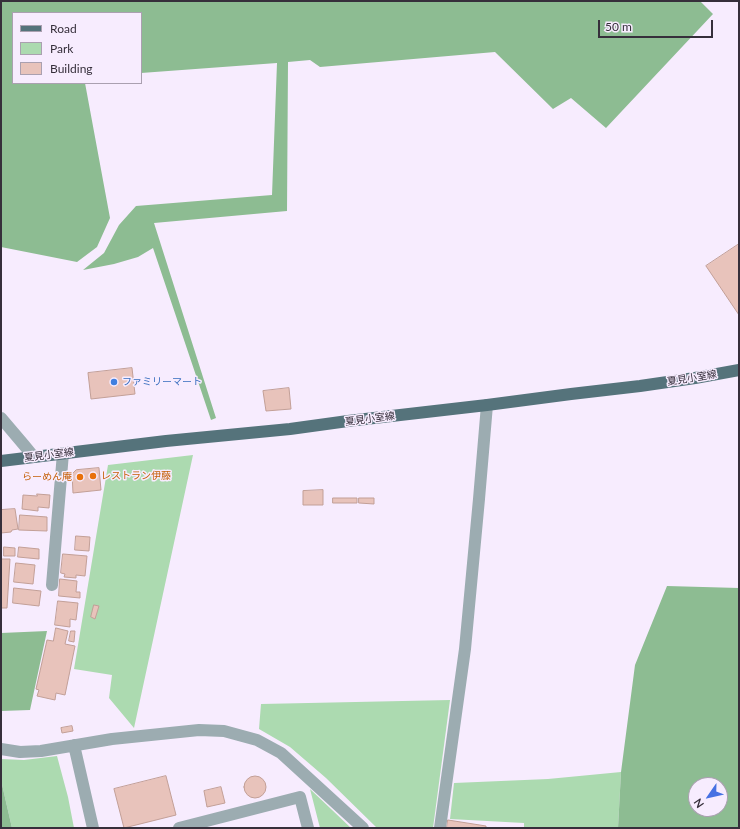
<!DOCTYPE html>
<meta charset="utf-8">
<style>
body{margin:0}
#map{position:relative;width:740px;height:829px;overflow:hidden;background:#f7ecfe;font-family:Lato,sans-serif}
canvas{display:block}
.frame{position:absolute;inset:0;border:2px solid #362f3b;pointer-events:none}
.legend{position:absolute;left:12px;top:12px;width:130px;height:72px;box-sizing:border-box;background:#f7ecfe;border:1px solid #aaa0b0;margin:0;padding:5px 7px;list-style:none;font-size:12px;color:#362f3b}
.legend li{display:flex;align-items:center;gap:8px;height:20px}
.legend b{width:20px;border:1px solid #aaa0b0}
.north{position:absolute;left:688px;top:777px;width:40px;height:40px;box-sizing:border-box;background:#f7ecfe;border:1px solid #aaa0b0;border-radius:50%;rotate:236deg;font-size:11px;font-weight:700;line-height:16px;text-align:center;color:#362f3b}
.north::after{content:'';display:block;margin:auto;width:14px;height:18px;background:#4671e3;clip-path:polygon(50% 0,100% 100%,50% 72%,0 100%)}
.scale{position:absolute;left:598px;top:20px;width:115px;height:18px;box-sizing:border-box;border:2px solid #362f3b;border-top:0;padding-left:5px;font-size:12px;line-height:14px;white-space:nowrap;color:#362f3b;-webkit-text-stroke:3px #f7ecfe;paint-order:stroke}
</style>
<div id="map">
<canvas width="740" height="829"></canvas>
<div class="frame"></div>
<ul class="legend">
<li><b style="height:5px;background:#55737b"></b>Road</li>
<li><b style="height:11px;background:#acdab0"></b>Park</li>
<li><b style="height:11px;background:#e8c3bb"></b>Building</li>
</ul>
<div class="north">N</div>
<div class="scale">50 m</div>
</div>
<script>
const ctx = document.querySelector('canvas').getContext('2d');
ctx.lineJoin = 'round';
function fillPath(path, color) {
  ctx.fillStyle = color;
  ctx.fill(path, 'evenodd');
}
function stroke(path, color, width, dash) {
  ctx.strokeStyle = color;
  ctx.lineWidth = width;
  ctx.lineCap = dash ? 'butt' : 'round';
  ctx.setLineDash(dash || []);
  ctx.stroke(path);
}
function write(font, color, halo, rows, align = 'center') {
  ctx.font = font + ' Lato,"Noto Sans JP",sans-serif';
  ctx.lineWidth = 3;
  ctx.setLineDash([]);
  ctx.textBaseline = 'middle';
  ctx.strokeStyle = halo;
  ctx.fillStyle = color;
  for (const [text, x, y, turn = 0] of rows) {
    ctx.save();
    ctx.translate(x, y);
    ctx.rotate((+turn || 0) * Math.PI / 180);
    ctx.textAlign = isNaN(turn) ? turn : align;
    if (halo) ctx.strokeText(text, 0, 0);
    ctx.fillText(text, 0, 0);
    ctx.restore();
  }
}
const green = new Path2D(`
 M193,455L134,728L109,698L112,675L74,669L108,465Z
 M450,700L433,828H377L326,778L290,747L259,729L261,704Z
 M57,756L68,797L74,828H12L1,780V759L24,760Z
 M621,772L618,828H524V823L450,819L454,783L548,779Z
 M310,789L351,828H320Z`);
const forest = new Path2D(`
 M1,1H700L713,14L606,128L571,98L553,109L495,52L320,67L310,60L288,62L287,211L154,223L216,418L211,420L153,248L138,257L114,264L83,270L104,253L119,225L136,206L272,195L277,63L141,73V13H13V83H85L110,218L97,247L77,262L1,247Z
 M667,586L739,588V828H618L621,772L635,665ZM696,785H720V809H696Z
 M47,631L30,710L1,711V633Z
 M1,780L12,828H1Z`);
const building = new Path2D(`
 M739,244V315L706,266Z
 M132,368L135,394L91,399L88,373Z
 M289,388L291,409L266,411L263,391Z
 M99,468L101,490L73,493L72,474L76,470Z
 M323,490V505H303V491Z
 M37,494L50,495L49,508L38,507V511L22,509L23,495L37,496Z
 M333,498H357V503H333Z
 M359,498H374V504L359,503Z
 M15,509L18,529L12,530L11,532L1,533V510Z
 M20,515L47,517V531L19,530Z
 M76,536L90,537L89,551L75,550Z
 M4,547L15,548V556H4Z
 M19,547L39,549V559L18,557Z
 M63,554L87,556L85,576L76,575V578L64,577L65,574L61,573Z
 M1,559H10L7,608H1Z
 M16,563L35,565L33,584L14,582Z
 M60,579L77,581L76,592H80V598L59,596Z
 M14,588L41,591L39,606L13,603Z
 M58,601L78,603L76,620L70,619V627L55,625Z
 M94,605L99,606L95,619L91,617Z
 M56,628L68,631L65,644L75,646L65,695L56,693L55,700L37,696L39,690L36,689L47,640L53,641Z
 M71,631H75L74,642L69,641Z
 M72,726L73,731L62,733L61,728Z
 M244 787a11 11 0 1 1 22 0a11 11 0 1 1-22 0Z
 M166,776L176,815L124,828L114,789Z
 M221,787L225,803L207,807L204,791Z
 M448,820L486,826V828H447Z`);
const minor = new Path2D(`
 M1,418L24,445L34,457
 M52,585L63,453
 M74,745L93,828
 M1,749L20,752L41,751L112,739L199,730L224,731L257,740L281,753L363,828
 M179,828L300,797L308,828
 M440,828L465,649L479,499L487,405`);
const major = new Path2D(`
 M1,461L166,441L290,429L348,421L487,405L571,394L640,386L695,378L739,370`);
const markers = [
 [114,382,4,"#3f7fe0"],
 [93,476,4,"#e8710a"],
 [80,477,4,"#e8710a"]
];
const streetNames = [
 ["夏見小室線",692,378,-9],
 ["夏見小室線",370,419,-7],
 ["夏見小室線",49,455,-7]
];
const shopNames = [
 ["ファミリーマート",122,382]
];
const foodNames = [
 ["レストラン伊藤",101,476],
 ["らーめん庵",72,477,"right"]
];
fillPath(green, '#acdab0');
fillPath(forest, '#8dbc92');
fillPath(building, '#e8c3bb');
stroke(building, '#c29f97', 1);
stroke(minor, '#9cacb1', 12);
stroke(major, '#55737b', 12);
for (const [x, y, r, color] of markers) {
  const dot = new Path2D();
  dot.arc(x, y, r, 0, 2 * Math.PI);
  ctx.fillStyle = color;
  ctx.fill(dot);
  stroke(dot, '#f7ecfe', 1.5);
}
write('10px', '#362f3b', '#f7ecfe', streetNames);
write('10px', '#366cbe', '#f7ecfe', shopNames, 'left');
write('10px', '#c56008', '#f7ecfe', foodNames, 'left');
</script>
